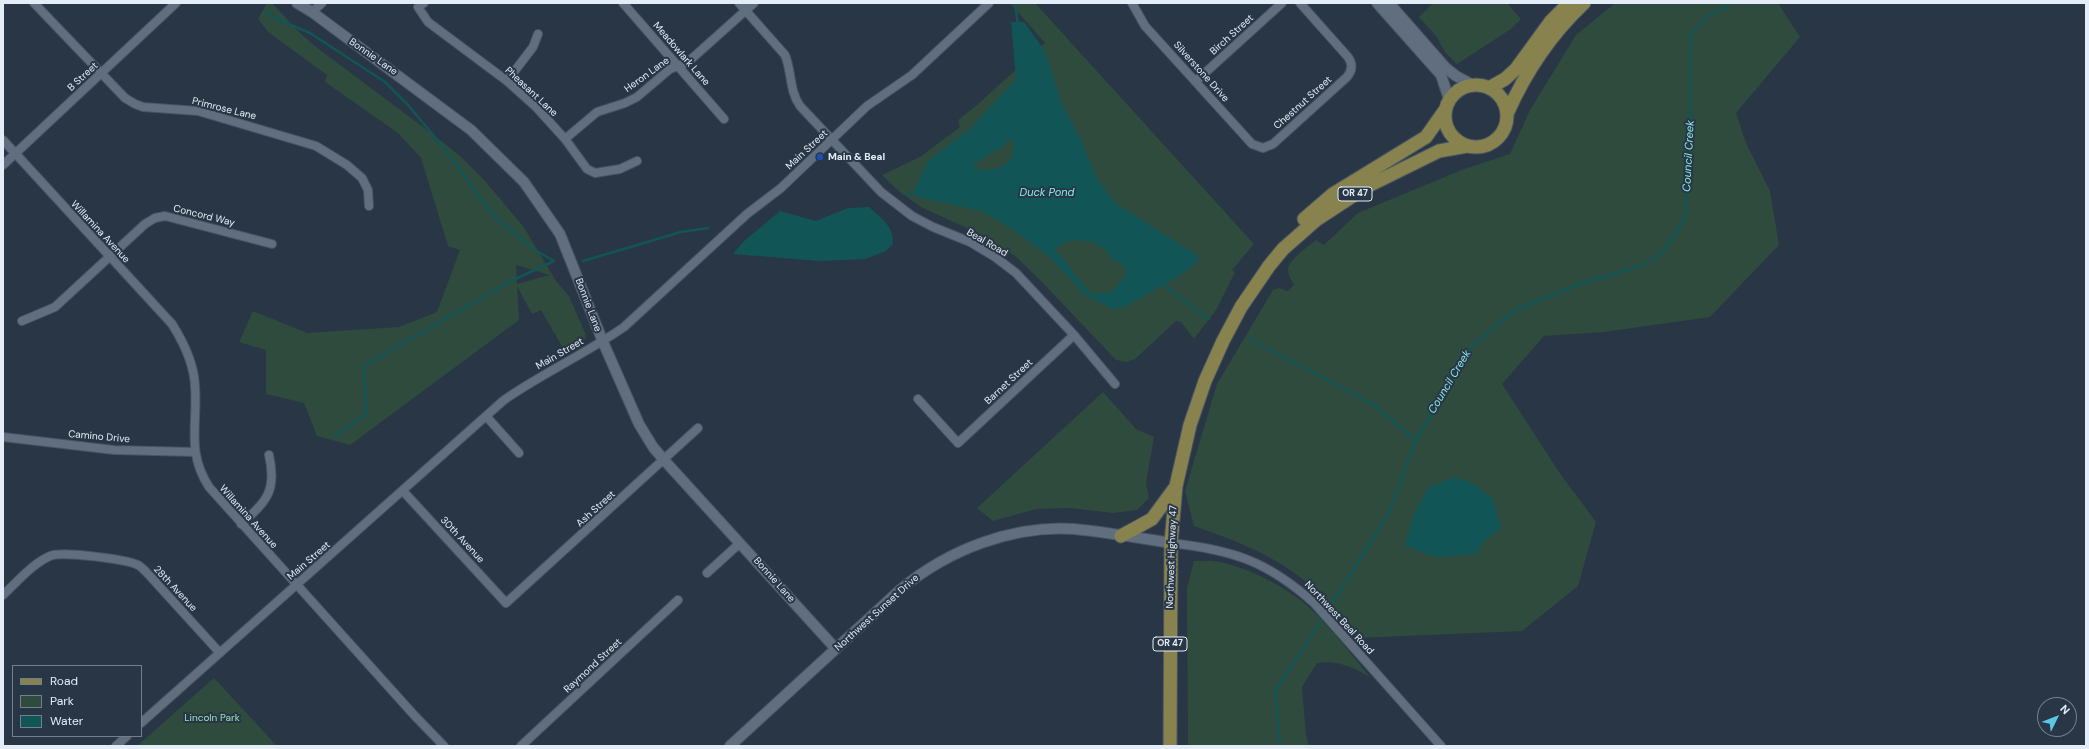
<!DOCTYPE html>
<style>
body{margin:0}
#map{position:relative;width:2089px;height:749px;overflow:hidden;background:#293646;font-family:"DM Sans",sans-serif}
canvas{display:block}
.frame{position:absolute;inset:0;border:4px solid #e4edf7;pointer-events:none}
.legend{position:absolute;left:12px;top:665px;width:130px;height:72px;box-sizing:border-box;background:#293646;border:1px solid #747f8d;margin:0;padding:5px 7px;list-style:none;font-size:12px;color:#e4edf7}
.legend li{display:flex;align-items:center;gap:8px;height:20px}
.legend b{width:20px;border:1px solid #747f8d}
.north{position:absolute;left:2037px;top:697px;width:40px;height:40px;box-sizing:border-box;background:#293646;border:1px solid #747f8d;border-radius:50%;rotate:47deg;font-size:11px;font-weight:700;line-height:16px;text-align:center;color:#e4edf7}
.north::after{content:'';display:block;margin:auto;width:14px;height:18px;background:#59c8e5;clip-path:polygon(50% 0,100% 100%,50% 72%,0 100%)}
</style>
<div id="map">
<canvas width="2089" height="749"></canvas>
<div class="frame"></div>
<ul class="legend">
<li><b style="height:5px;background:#88824f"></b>Road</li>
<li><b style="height:11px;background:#2f4b3d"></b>Park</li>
<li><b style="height:11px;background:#125557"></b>Water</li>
</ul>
<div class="north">N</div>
</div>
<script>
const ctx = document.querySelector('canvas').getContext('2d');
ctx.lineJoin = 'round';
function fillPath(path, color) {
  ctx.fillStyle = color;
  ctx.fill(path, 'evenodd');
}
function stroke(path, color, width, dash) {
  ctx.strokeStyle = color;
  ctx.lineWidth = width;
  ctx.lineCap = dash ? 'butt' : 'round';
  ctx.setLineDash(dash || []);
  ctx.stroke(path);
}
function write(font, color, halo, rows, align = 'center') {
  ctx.font = font + ' "DM Sans",sans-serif';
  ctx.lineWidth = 4;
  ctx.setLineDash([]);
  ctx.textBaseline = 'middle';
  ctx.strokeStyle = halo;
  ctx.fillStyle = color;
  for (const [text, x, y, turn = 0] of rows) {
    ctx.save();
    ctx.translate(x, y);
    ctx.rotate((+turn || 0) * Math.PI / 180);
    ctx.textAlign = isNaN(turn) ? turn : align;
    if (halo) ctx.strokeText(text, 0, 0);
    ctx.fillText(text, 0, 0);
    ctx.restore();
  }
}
const green = new Path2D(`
 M267,3H272L298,31L316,47L431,133L460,156L485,181L523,226L556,281L569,296L586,335L585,339L564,350L541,310L532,314L517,286L519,320L350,445L317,436L304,403L266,394V350L239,342L253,311L307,333L399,327L437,312L460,250L448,246L421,158L398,133L325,82L327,75L268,32L258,19ZM516,265L550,275L517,284Z
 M1010,3H1035L1254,244L1232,270L1235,272L1216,310L1194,339L1181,322L1176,321L1135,359L1127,362L1116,360L1039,279L1015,256L984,236L921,207L900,192L882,175L920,157L960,127L958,120L977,105L1045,43Z
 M1433,3H1507L1521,19L1511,29L1457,64L1445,52L1436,36L1419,17Z
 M1615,3H1778L1800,37L1736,113L1746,143L1770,191L1779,245L1710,317L1604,332L1544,336L1502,384L1559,472L1596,522L1578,586L1522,631L1356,638C1345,624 1335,609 1323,597C1286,560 1243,543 1194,526L1185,491L1217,384L1273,290L1279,288L1288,291L1294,285C1292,281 1288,275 1288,270C1288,260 1309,246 1316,240L1324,245L1358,213L1464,169L1510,154L1530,110L1576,35Z
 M1103,392L1136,429L1154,437L1146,483L1149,498L1137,510L1113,513L1070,508L1036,509L993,521L977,508Z
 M1194,561C1202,561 1211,560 1219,562C1250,568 1286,587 1310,608C1332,629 1351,654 1370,677C1352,667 1338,660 1317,663L1302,687L1306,735L1309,746H1188L1187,588Z
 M214,678L277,746H137Z`);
const water = new Path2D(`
 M1011,22H1024L1045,51L1062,104L1082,142L1097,179L1115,203L1199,256L1196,263L1179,276L1124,307L1114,309L1086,296L1049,256L1006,225L981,211L916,197L915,189L928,161L970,129L1016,79ZM1012,139C1021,163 994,175 974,168V164L994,151L1002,148L1008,141ZM1073,240L1094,242L1106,250L1111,258L1123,265L1127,271L1122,280L1112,292L1092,294C1077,281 1069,263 1054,250L1063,243Z
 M869,207C881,218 894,226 893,244L886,251L865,259L819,261L733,254L743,242L780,211L816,221L848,208Z
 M1455,477L1472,483L1493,499L1501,528L1482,543L1477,554L1434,557L1405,545L1414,513L1429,487Z`);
const stream = new Path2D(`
 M1015,3L1018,25
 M264,11L275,18L310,33L385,82L408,105L443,147L494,216L535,250L554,261
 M907,194L918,191
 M583,261L681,232L708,228
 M1161,283L1209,319
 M1248,338L1374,405L1416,440
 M335,436L366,414L364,366L509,282L554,261
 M1326,613L1389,513L1416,440L1471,347L1515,310L1574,286L1640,266L1655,258L1669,244L1685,218L1691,136L1690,79L1691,34L1709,15L1723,9L1730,3
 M1280,746L1275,691L1324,617`);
const minor = new Path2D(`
 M34,3L125,98L135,104L143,107L198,111L316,146L347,165L362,178L368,190L369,206
 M424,3L418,7L428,22L507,81L536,107L565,139L587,169L595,173L620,169L637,161
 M623,3L724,119
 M739,3L785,55C792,72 789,90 800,106L881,192L912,216L933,227L970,242L995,257L1016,273L1074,335L1115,384
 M1132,3L1145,26L1155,37L1252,144L1263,148L1273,144L1347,77C1352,71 1353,64 1348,57L1300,3
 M312,12L322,3
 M507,81L533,47L538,34
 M1196,81L1282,3
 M565,139L597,112L625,103L637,97L670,69L688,62L754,3
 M3,140L172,324C184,343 194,363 195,386C198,425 186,451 209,487L414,715L444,746
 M3,165L176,3
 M22,321L55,307L145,224L155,218L165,216L272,244
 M918,399L958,443L1074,335
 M486,416L519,453
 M3,437L114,450L194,452
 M403,491L506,603L698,428
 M241,524C267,501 277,491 269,455
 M1171,543C1233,550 1267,561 1314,603L1441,746
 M707,573L740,543
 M3,595C17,582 32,564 50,556C62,551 125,559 138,565C142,567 146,572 149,575L220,653
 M141,723L504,400C543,373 585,354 624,327L747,214L781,188L867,106L912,75L989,3
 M116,746L127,736
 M521,746L678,600`);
const tertiary = new Path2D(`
 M297,3L312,12L471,130L524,182L560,234L603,342L639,424L653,447L664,460L836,649
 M1377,3L1441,75L1449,99
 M1389,3L1446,68L1456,76L1473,85
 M730,746L901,589C948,550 1012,525 1074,529C1106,532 1139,538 1171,543`);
const primary = new Path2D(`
 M1445 116a31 31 0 1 1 62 0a31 31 0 1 1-62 0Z
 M1489,88L1505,79L1516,69L1551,21L1569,3
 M1507,114C1525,73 1551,34 1584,3
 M1304,219L1333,194L1426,137L1445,110
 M1121,536L1152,519L1174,489
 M1170,746L1171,543L1176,486L1190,425L1205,381L1223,341L1241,307L1269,266L1283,249L1316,220L1368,186L1439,151L1467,146`);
const markers = [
 [820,157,4,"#1a4fb4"]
];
const shields = [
 [1355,194,34],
 [1170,644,34]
];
const shieldNames = [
 ["OR 47",1355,194],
 ["OR 47",1170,644]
];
const streetNames = [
 ["Birch Street",1232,35,-42],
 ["Meadowlark Lane",681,54,49],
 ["Bonnie Lane",373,57,35],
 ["Silverstone Drive",1201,72,48],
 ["Heron Lane",647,75,-36],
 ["B Street",83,77,-43],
 ["Pheasant Lane",531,92,43],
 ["Chestnut Street",1303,103,-42],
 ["Primrose Lane",224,109,14],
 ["Main Street",807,150,-43],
 ["Concord Way",204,216,14],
 ["Willamina Avenue",100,232,47],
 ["Beal Road",987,243,30],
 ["Bonnie Lane",588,305,69],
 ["Main Street",560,354,-30],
 ["Barnet Street",1009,382,-43],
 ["Camino Drive",99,437,5],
 ["Ash Street",596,509,-42],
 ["Willamina Avenue",248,517,48],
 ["30th Avenue",462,540,47],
 ["Northwest Highway 47",1172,557,-88],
 ["Main Street",309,561,-41],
 ["Bonnie Lane",774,580,48],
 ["28th Avenue",175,589,47],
 ["Northwest Sunset Drive",877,613,-42],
 ["Northwest Beal Road",1339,618,47],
 ["Raymond Street",593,666,-43]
];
const poiNames = [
 ["Main & Beal",828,157]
];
const parkNames = [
 ["Lincoln Park",212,718]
];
const waterNames = [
 ["Council Creek",1689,156,-87],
 ["Duck Pond",1047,193],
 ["Council Creek",1450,382,-59]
];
fillPath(green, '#2f4b3d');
fillPath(water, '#125557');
stroke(stream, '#125557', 2.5);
stroke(minor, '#485461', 10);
stroke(tertiary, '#485461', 12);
stroke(primary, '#485461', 15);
stroke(minor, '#606e80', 8);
stroke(tertiary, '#606e80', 10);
stroke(primary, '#88824f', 13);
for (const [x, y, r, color] of markers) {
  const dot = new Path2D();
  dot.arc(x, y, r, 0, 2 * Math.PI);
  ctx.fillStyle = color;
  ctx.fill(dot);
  stroke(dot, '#293646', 1.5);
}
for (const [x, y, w] of shields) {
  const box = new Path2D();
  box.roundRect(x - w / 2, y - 7, w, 14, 3);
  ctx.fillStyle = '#293646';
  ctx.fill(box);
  stroke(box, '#e4edf7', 1);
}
write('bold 9px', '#e4edf7', null, shieldNames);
write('10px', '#e4edf7', '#293646', streetNames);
write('bold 10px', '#e4edf7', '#293646', poiNames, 'left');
write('10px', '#96e2bc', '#293646', parkNames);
write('italic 11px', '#87eaec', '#293646', waterNames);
</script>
